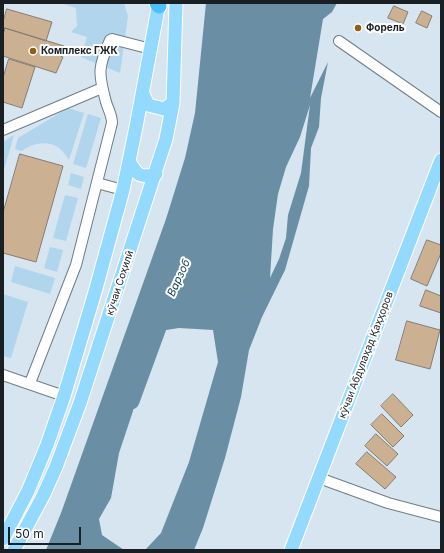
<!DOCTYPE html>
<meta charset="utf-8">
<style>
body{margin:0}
#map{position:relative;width:444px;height:553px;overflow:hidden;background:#d6e5ef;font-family:Inter,sans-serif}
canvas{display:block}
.frame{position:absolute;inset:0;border:4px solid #191f22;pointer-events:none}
.scale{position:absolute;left:8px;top:527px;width:73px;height:18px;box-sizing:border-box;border:2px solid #191f22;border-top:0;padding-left:5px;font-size:12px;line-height:14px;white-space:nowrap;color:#191f22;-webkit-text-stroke:3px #fff;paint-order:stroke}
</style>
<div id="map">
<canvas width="444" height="553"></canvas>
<div class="frame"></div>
<div class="scale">50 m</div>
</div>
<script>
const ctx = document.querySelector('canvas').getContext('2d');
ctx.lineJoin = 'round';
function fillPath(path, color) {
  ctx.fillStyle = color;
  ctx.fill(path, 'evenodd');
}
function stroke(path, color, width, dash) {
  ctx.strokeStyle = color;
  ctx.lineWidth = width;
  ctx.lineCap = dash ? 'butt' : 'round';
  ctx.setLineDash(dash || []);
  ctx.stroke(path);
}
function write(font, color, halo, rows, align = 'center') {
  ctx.font = font + ' Inter,sans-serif';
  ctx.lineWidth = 4;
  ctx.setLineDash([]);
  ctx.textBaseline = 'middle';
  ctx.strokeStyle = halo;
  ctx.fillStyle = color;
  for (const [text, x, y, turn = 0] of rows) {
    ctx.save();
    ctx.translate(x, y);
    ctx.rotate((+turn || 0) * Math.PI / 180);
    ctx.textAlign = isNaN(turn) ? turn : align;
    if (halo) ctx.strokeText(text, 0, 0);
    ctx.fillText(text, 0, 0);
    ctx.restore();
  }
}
const green = new Path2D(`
 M61,3H124L128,16L120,73L81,57L87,37L71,32L77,26L76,8Z
 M68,108L84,113L69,160C66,156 63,151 59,148C48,140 32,143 22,151L15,149L18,138Z
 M88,114L101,118L86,168L73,164Z
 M14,135L3,173V142Z
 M71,173L84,177L81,189L68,185Z
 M65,195L78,198L66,241L53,238Z
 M50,247L63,250L57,272L44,268Z
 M15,266L55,278L50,294L11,282Z
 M3,294L28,302L11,358L3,356Z`);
const water = new Path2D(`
 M206,3H337L332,12L323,19L310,98L328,62L321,98L319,127L311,148L309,186L285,270L262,317L249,350L241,397L225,458L203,528L194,550H135L146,549L161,533L189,462L218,362L213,330L179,328L147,333L144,356L133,411L119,453L111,498L99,519L102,535L124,550H46L61,513L166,219L185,158L195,113ZM310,105L301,173L288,215L286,238L279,259L270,278L273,229L278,194L286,167L300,137Z`);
const river = new Path2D(`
 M131,401L164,311`);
const building = new Path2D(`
 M394,6L408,12L403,24L388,18Z
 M7,9L52,22L46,41L5,28L3,34V22Z
 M422,11L432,16L427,28L416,23Z
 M5,28L64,46L61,56L63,57L56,73L3,56V34Z
 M9,59L35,67L22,108L3,102V78Z
 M20,154L63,166L36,262L3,253V213Z
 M427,240L441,245V253L427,286L411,279Z
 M426,290L441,296V313L420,306Z
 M407,321L440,330L430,369L396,360Z
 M393,394L413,415L401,427L381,406Z
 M382,414L404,436L393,447L371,425Z
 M376,434L398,454L387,466L365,446Z
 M367,452L396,477L385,489L356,464Z`);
const minor = new Path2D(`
 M339,41L441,112
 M3,130L102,88
 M97,183L123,190
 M3,375L64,396
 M30,383L76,265L112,123C112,115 108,109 106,102C98,73 98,67 110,40L112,39L151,49
 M319,478L388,503L441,517`);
const major = new Path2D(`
 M143,94L148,105L164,109L173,103
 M129,161C136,174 140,179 156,174
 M3,539L28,491L47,445L64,396L95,292L123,190L136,127L159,3
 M14,550L43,496L56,467L80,403L166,139L173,103L176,3
 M291,550L441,160`);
const highway = new Path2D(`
 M157,3L159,6`);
const markers = [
 [358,28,4,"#945f15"],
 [33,51,4,"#945f15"]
];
const poiNames = [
 ["Форель",366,28],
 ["Комплекс ГЖК",41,51]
];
const streetNames = [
 ["кӯчаи Соҳилӣ",120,283,-72],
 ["кӯчаи Абдулаҳад Қаҳҳоров",366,355,-69]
];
const waterNames = [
 ["Варзоб",179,278,-65]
];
fillPath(green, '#b0d5ec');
fillPath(water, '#6a8ea4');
stroke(river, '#6a8ea4', 17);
fillPath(building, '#ccb092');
stroke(building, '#867c71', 1);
stroke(minor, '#707d86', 12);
stroke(major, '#fff', 15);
stroke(highway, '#fff', 17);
stroke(minor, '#fff', 10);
stroke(major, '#94d9fe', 13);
stroke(highway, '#4cc0fe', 15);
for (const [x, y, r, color] of markers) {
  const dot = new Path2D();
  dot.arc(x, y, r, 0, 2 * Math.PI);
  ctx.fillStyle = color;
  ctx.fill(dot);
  stroke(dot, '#fff', 1.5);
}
write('bold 10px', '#191f22', '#fff', poiNames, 'left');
write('10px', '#191f22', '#fff', streetNames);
write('italic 11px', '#093c54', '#fff', waterNames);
</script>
